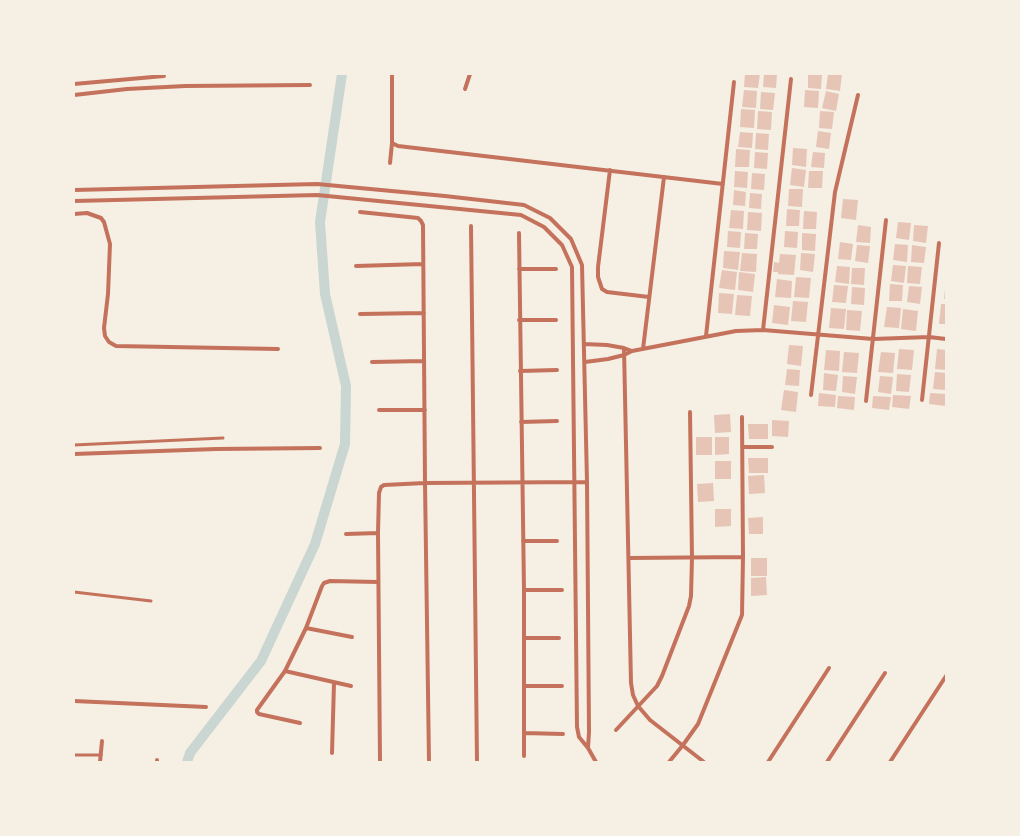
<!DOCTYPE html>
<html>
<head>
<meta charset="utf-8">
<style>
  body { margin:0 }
  #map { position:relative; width:1020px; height:836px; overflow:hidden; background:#f6efe4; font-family:"Public Sans",sans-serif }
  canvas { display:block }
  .frame { position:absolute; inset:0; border:75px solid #f6efe4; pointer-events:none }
</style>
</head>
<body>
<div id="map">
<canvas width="1020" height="836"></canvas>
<div class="frame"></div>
</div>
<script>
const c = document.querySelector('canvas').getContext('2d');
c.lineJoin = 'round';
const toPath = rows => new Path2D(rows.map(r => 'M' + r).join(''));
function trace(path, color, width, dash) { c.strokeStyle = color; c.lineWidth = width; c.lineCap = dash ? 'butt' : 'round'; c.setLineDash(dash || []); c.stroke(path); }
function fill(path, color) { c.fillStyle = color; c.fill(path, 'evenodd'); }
trace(toPath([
  [187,762,190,753,261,661,315,544,345,444,346,386,325,294,320,222,342,74]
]), '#c9d6d2', 10);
fill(toPath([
  [745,74,760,74,758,88,744,87],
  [764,74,777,74,776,88,763,87],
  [808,74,822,74,821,89,808,88],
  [828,74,842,74,840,91,826,89],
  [744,90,757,91,756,108,742,107],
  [805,90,819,91,818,108,804,107],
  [826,91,839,94,836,111,822,108],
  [761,92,775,93,773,110,760,109],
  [741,109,755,110,754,128,740,127],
  [758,111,772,112,771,130,757,129],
  [820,111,834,112,832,129,819,128],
  [818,131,831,133,829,149,816,147],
  [740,132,753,133,752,148,738,147],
  [756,133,769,134,768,150,755,149],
  [793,148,807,149,806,167,792,165],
  [736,149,750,150,749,167,735,167],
  [755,152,768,153,767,169,754,168],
  [813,152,825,153,824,168,811,167],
  [792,168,806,170,804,187,790,185],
  [735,171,748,172,747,188,734,187],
  [809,171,823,171,822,188,808,188],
  [752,173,765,174,764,190,751,189],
  [789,189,803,189,802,207,788,206],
  [734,190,746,192,745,206,733,205],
  [750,193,762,194,761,209,749,208],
  [843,199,858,200,856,220,841,218],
  [787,209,800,210,799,226,786,226],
  [731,210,744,211,743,229,729,228],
  [804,211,817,212,816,229,803,229],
  [748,212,762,213,761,231,747,230],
  [898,222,911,223,909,240,896,238],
  [858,225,871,227,870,243,856,242],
  [914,225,928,226,926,243,913,241],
  [728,231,741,232,740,248,727,247],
  [785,231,798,232,797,248,784,247],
  [745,233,758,234,757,249,744,249],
  [802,233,816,234,815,251,802,250],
  [840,242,853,244,851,260,838,259],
  [895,244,908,245,907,262,893,260],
  [857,245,870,246,868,263,855,261],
  [912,245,926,247,924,263,911,262],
  [724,251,740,252,738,270,723,268],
  [742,253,757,254,756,272,740,271],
  [801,253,815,254,813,272,800,270],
  [780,254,796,255,794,275,778,274,778,272,773,272,774,262,779,263],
  [893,265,906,266,904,283,891,281],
  [837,266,850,267,849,284,835,282],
  [908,266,922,267,920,284,907,283],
  [852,268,865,268,864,285,851,284],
  [722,270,737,272,735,290,719,288],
  [739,272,755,274,753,292,738,290],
  [796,277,811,278,809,298,794,297],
  [777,279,792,281,791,298,775,297],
  [890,284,903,285,902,301,889,301],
  [834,285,848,286,846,303,832,302],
  [909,286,922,287,920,304,907,302],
  [852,287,865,288,864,305,851,304],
  [945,289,946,289,946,299,944,299],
  [719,293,734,294,732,314,718,313],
  [737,295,752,296,750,316,735,315],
  [793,301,808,302,806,322,791,321],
  [941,304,946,304,946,324,939,324],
  [774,305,790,307,788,325,772,323],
  [887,307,901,308,899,328,884,327],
  [831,308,846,309,844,329,829,328],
  [903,309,918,311,916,331,901,329],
  [847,310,862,311,860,331,846,330],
  [789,345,803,346,801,366,787,364],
  [899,349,914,350,912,370,897,369],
  [937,349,946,350,946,370,935,369],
  [826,350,840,351,839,371,824,370],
  [844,352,859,353,857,373,842,372],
  [881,352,895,353,893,373,878,372],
  [787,369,800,370,799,386,785,385],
  [935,372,946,373,946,390,933,389],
  [824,373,838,375,836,391,823,390],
  [897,374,911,375,909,392,896,391],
  [843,376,857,377,855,394,842,392],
  [880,376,893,377,891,394,878,392],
  [784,390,798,392,796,412,781,410],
  [819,393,836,395,835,407,818,406],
  [930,393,946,394,946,406,929,404],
  [893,395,911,396,909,409,892,407],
  [838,396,855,397,854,410,837,408],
  [873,396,891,397,889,410,872,408],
  [730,414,731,432,715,433,714,415],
  [772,420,789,421,788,437,772,436],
  [748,424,768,424,768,439,749,439],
  [696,437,712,437,712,455,696,455],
  [715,437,729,437,729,454,715,455],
  [748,458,768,458,768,473,749,473],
  [715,461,731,461,731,479,715,479],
  [764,475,765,493,749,494,748,476],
  [713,483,714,501,698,502,697,484],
  [715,509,731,509,731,526,715,527],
  [763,517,763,534,749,534,748,518],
  [751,558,767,558,767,576,751,576],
  [766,577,767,595,751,596,751,578]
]), '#e6c5b7');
trace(toPath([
  [74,445,223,438],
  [74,592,151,601],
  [74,755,101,755]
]), '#c5725c', 3);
trace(toPath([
  [74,84,164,76],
  [465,89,470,74],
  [74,95,127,89,185,86,310,85],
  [392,143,398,146,501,158,723,184],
  [390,163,392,143,392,74],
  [610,170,598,267,598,277,602,289,607,292,649,297],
  [74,190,317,184,445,196,524,205,550,218,571,239,582,265,587,482,589,732,588,748],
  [74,201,317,195,521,215,544,227,562,245,572,267,577,727,579,737,588,748,596,762],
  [360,212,418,218,421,221,423,225,425,483,429,762],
  [74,214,87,213,101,218,104,222,110,244,108,294,104,328,105,336,109,342,116,346,278,349],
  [471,226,477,762],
  [519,233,524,590,524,756],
  [356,266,423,264],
  [519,269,556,269],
  [360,314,424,313],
  [519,320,556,320],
  [763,330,791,79],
  [706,336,734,82],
  [584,344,607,345,624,348,632,351],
  [624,348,631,683,633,695,638,706,650,720,704,762],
  [643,349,664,177],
  [372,362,424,361],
  [585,362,608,359,624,355,632,351,736,331,763,330,873,339,929,337,946,339],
  [520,371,557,370],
  [811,395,835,192,858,95],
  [922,400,939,243],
  [866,401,886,220],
  [379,410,425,410],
  [521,422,557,421],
  [742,447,772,447],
  [74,454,216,449,320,448],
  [346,534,378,533],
  [523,541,557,541],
  [629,558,743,557],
  [524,590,562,590],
  [306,628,352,637],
  [524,638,559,638],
  [285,671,351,686],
  [524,686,562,686],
  [74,701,206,707],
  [300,723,259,714,257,712,257,710,285,671,306,628,322,586,324,583,330,581,378,582],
  [616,730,657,686,662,676,689,606,691,596,692,558,690,412],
  [524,733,563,734],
  [332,753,334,683],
  [100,762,102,741],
  [157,762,157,760],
  [380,762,378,533,379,493,381,487,384,485,425,483,587,482],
  [669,762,683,745,698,724,742,615,743,557,742,417],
  [768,762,829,668],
  [827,762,885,673],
  [890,762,946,676]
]), '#c5725c', 4);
</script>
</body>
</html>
